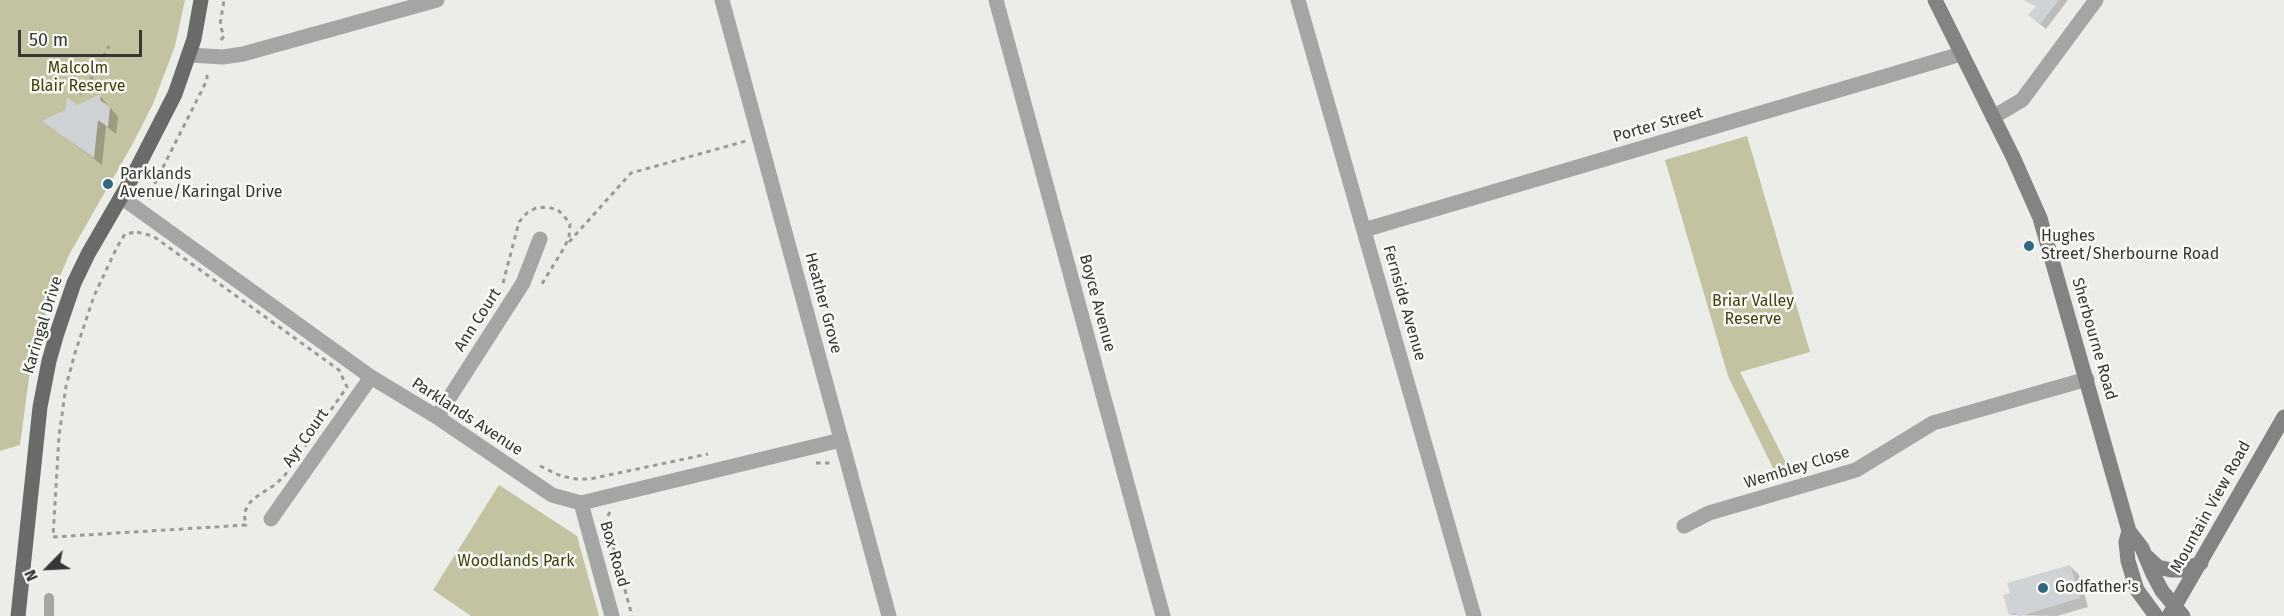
<!DOCTYPE html>
<html>
<head>
<meta charset="utf-8">
<style>
  body { margin:0 }
  #map { position:relative; width:2284px; height:616px; overflow:hidden; background:#ecece9; font-family:"Fira Sans",sans-serif }
  canvas { display:block }
  .north { position:absolute; left:18px; top:538px; width:60px; height:60px; -webkit-text-stroke:4px #f9f9f6; paint-order:stroke; rotate:246deg; font-size:16px; font-weight:700; line-height:24px; text-align:center; color:#363635 }
  .north::after { content:''; display:block; margin:auto; width:21px; height:27px; background:#363635; clip-path:polygon(50% 0,100% 100%,50% 72%,0 100%) }
  .scale { position:absolute; left:18px; top:30px; width:124px; height:27px; box-sizing:border-box; border:3px solid #363635; border-top:0; padding-left:8px; font-size:18px; line-height:21px; white-space:nowrap; color:#363635; -webkit-text-stroke:4px #f9f9f6; paint-order:stroke }
</style>
</head>
<body>
<div id="map">
<canvas width="2284" height="616"></canvas>
<div class="north">N</div>
<div class="scale">50 m</div>
</div>
<script>
const c = document.querySelector('canvas').getContext('2d');
c.lineJoin = 'round';
function fill(path, color) { c.fillStyle = color; c.fill(path, 'evenodd'); }
const toPath = rows => new Path2D(rows.map(r => 'M' + r).join(''));
function trace(path, color, width, dash) { c.strokeStyle = color; c.lineWidth = width; c.lineCap = dash ? 'butt' : 'round'; c.setLineDash(dash || []); c.stroke(path); }
function label(font, color, halo, rows, align = 'center') {
  c.font = font + ' "Fira Sans",sans-serif'; c.lineWidth = 5; c.setLineDash([]); c.textBaseline = 'middle'; c.strokeStyle = halo; c.fillStyle = color; for (const [text, x, y, turn = 0] of rows) {
    c.save(); c.translate(x, y); c.rotate((+turn || 0) * Math.PI / 180); c.textAlign = isNaN(turn) ? turn : align; if (halo) c.strokeText(text, 0, 0); c.fillText(text, 0, 0); c.restore();
  }
}
fill(toPath([
  [0,0,185,0,175,46,153,104,132,145,70,253,50,299,31,363,20,445,0,451],
  [1747,136,1810,352,1740,372,1786,463,1797,468,1770,475,1773,468,1728,376,1665,160],
  [499,485,577,536,599,616,471,616,433,590]
]), '#c3c2a1');
fill(toPath([
  [2024,0,2068,0,2046,29,2036,21,2037,7],
  [100,96,118,117,116,134,106,126,102,165,44,121],
  [2070,566,2079,575,2088,607,2057,616,2010,615]
]), '#0003');
fill(toPath([
  [2024,0,2059,0,2040,24,2028,15,2036,6],
  [101,94,100,100,110,107,108,127,98,120,94,158,42,121,65,110,67,97,77,105],
  [2070,565,2080,598,2020,616,2017,616,2016,613,2009,615,2003,595,2010,593,2007,583]
]), '#d0d3d5');
trace(toPath([
  [221,40,224,36,220,25,224,0],
  [79,94,86,88,109,46],
  [149,199,153,196,152,189,207,80,207,71],
  [137,232,153,236,339,370,347,387,285,475,276,484,253,499,248,505,244,514,246,525,53,537,59,436,66,386,75,353,94,296,117,247,125,234,137,232],
  [569,242,631,173,746,141],
  [503,283,519,222,527,213,536,208,547,207,558,210,564,216,570,224,569,237,564,248,540,287],
  [816,463,831,463],
  [540,466,561,476,576,479,590,479,708,454],
  [610,512,606,519,632,616]
]), '#9a9a98', 3, [4.5, 4.5]);
trace(toPath([
  [49,598,49,616]
]), '#a5a5a4', 10);
trace(toPath([
  [722,0,889,616],
  [996,0,1163,616],
  [1298,0,1474,616],
  [189,55,223,57,243,54,437,0],
  [1993,117,2022,100,2096,0],
  [121,197,371,377,437,417,552,495,581,503,841,440],
  [1364,230,1961,54],
  [437,417,523,283,540,239],
  [581,503,612,616],
  [271,519,371,377],
  [1684,526,1709,513,1856,470,1933,423,2087,379]
]), '#a5a5a4', 15);
trace(toPath([
  [1935,0,2013,157,2040,218,2129,531,2126,542,2128,561,2137,590,2156,616],
  [2129,531,2142,548,2153,574,2162,591,2183,616],
  [2146,556,2158,567,2171,570,2181,570,2201,563],
  [2169,616,2284,417]
]), '#838381', 15);
trace(toPath([
  [18,616,40,407,49,361,57,333,74,283,88,254,132,178,175,94,194,39,201,0]
]), '#6a6b68', 15);
for (const [x, y, r, color] of [
  [108,184,6,"#2f6781"],
  [2029,246,6,"#2f6781"],
  [2043,588,6,"#2f6781"]
]) { const dot = new Path2D(); dot.arc(x, y, r, 0, 2 * Math.PI); c.fillStyle = color; c.fill(dot); trace(dot, '#f9f9f6', 2); }
label('16px', '#43410c', '#f9f9f6', [
  ["Malcolm",78,69],
  ["Blair Reserve",78,87],
  ["Briar Valley",1753,302],
  ["Reserve",1753,320],
  ["Woodlands Park",516,562]
]);
label('16px', '#363635', '#f9f9f6', [
  ["Porter Street",1658,125,-16],
  ["Heather Grove",823,303,75],
  ["Boyce Avenue",1097,303,75],
  ["Fernside Avenue",1404,303,74],
  ["Ann Court",478,320,-57],
  ["Karingal Drive",43,325,-73],
  ["Sherbourne Road",2094,339,74],
  ["Parklands Avenue",467,417,33],
  ["Ayr Court",306,438,-55],
  ["Wembley Close",1797,468,-17],
  ["Mountain View Road",2211,507,-61],
  ["Box Road",614,554,74]
]);
label('16px', '#363635', '#f9f9f6', [
  ["Parklands",120,175],
  ["Avenue/Karingal Drive",120,193],
  ["Hughes",2041,237],
  ["Street/Sherbourne Road",2041,255],
  ["Godfather's",2055,588]
], 'left');
</script>
</body>
</html>
